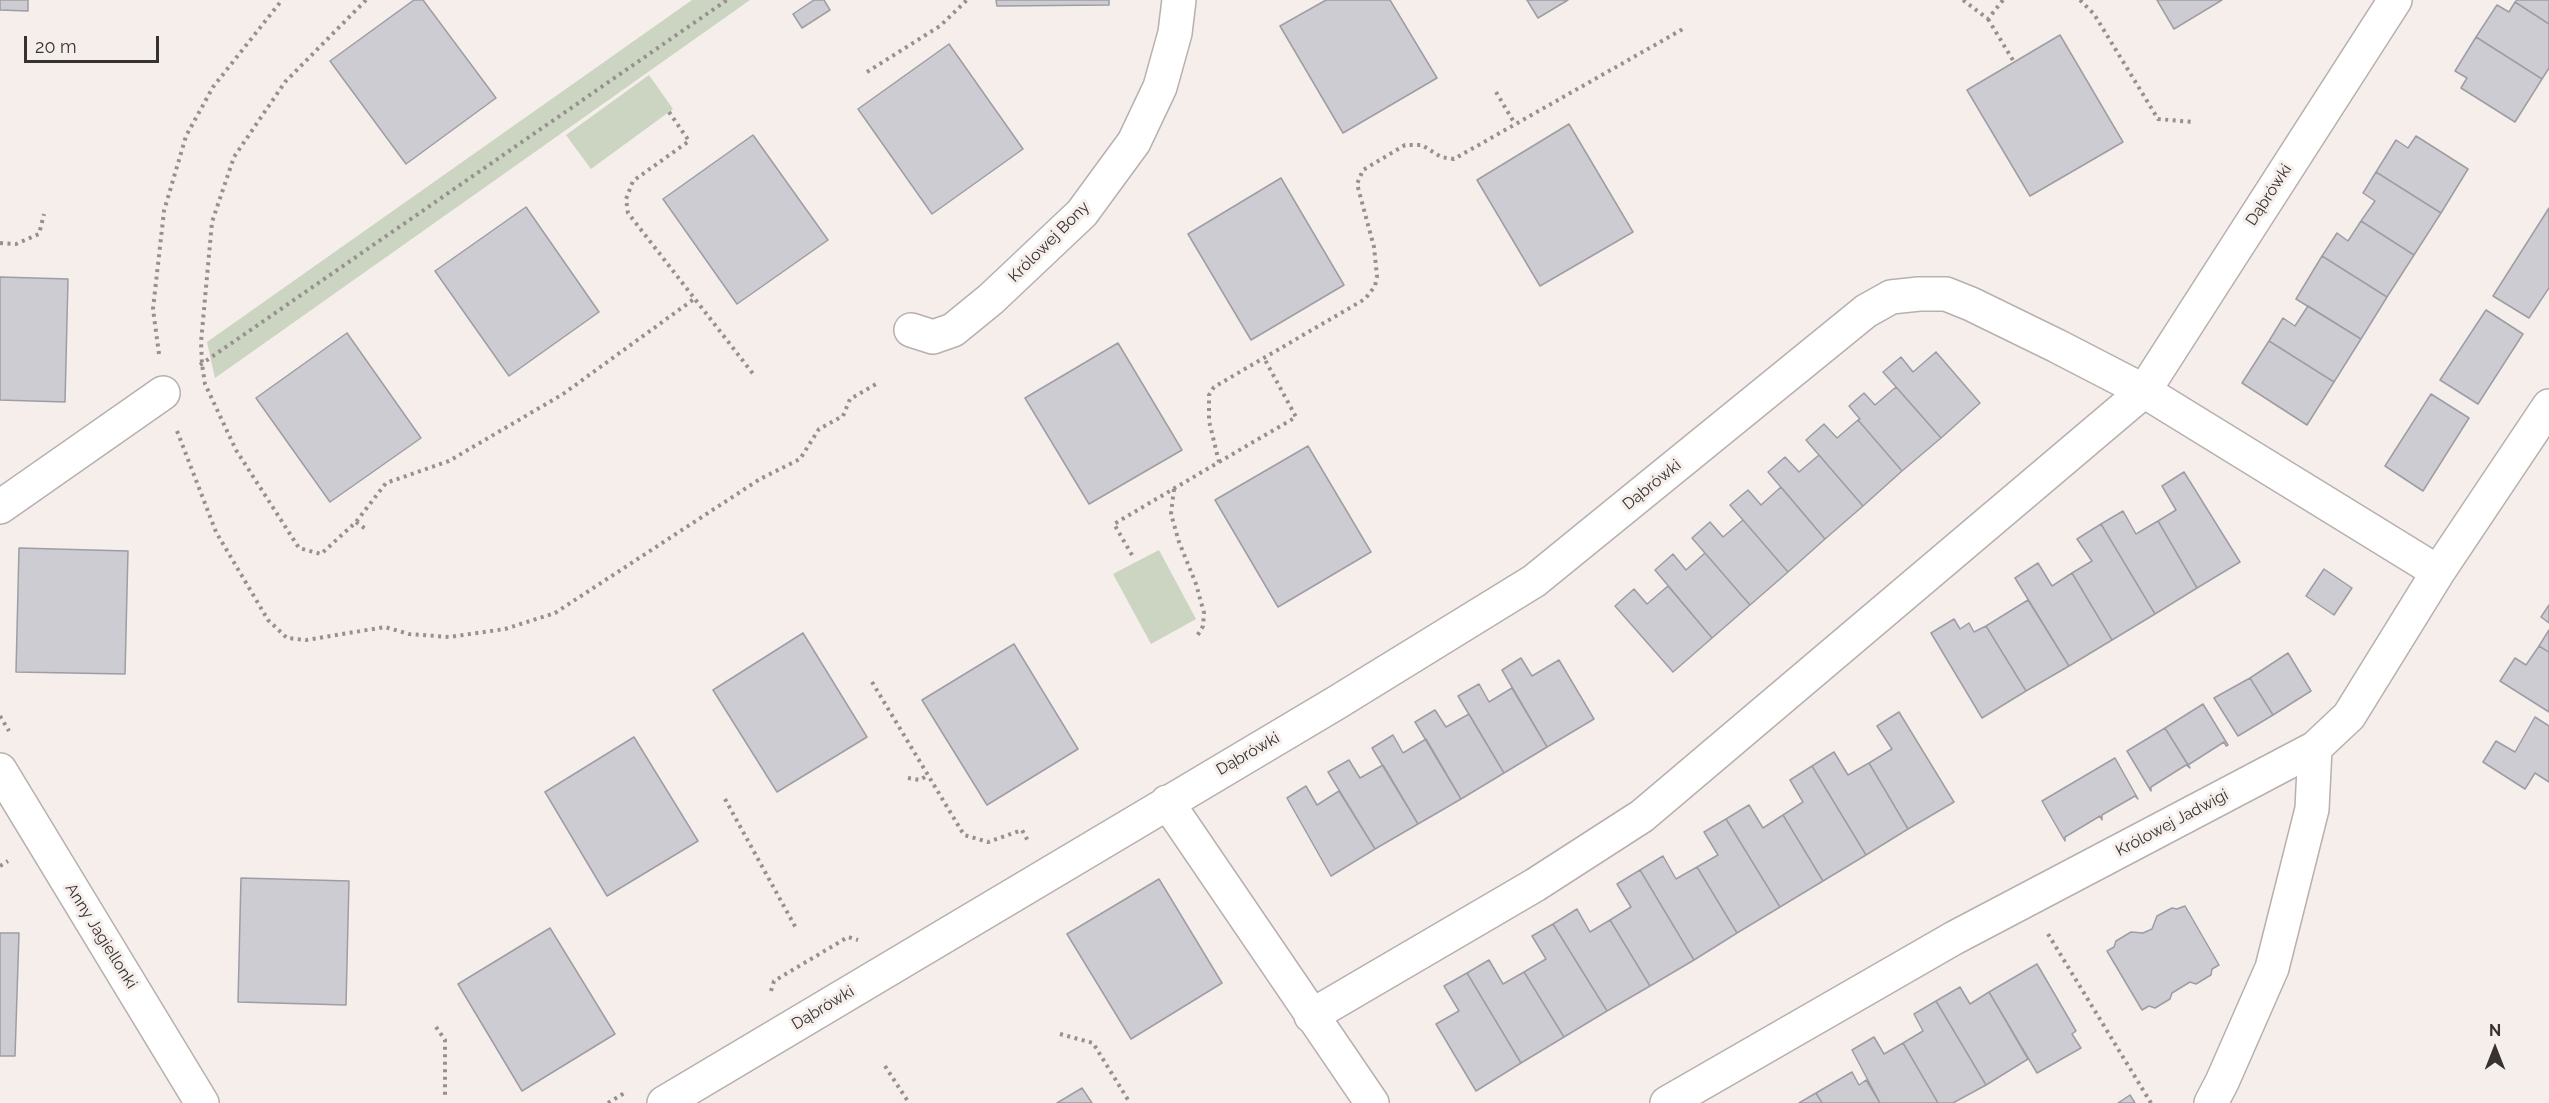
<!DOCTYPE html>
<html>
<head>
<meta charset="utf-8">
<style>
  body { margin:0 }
  #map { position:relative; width:2549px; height:1103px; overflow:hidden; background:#f5eeeb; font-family:Raleway,sans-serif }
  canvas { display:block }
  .north { position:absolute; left:2465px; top:1019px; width:60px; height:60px; -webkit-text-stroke:4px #f5eeeb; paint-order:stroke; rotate:0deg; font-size:16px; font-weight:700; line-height:24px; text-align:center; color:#353231 }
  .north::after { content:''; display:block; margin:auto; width:21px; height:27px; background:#353231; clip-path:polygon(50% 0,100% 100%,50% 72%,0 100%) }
  .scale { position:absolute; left:24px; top:36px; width:135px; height:27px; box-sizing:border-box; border:3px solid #353231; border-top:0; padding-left:8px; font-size:18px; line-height:21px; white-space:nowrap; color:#353231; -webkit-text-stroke:4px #f5eeeb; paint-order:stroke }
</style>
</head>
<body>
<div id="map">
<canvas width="2549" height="1103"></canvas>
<div class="north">N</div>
<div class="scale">20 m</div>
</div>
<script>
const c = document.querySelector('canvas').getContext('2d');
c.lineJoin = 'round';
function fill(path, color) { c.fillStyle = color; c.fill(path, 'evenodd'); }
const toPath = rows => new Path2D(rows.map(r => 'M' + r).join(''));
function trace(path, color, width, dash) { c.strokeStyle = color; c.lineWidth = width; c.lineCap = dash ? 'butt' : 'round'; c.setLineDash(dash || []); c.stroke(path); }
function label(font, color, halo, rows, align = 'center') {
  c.font = font + ' Raleway,sans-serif'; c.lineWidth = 6; c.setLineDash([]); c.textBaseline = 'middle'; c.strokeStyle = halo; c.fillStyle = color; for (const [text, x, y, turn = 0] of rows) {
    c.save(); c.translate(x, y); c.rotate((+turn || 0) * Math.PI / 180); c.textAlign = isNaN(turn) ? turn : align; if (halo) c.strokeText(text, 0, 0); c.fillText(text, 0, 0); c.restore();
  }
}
fill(toPath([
  [692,0,750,0,215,378,207,342],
  [649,75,673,109,591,169,566,135],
  [1159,550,1196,619,1151,644,1113,574]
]), '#ccd4c2');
const building = toPath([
  [0,0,28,0,28,11,0,10,0,0],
  [414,0,423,0,496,98,406,164,330,61,414,0],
  [814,0,824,0,830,10,802,28,793,14,814,0],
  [996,0,1109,0,1109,5,997,6,996,0],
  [1326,0,1390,0,1437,78,1343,133,1280,26,1326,0],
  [1527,0,1568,0,1538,18,1527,0],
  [2157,0,2222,0,2174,29,2157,0],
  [2517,0,2549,0,2549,24,2515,2,2517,0],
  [2515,2,2549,24,2549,68,2542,79,2476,37,2497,5,2509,12,2515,2],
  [2060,35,2123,142,2030,196,1967,90,2060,35],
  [2476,37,2542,79,2515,122,2461,88,2467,78,2455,71,2476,37],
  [949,44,1023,149,932,214,858,109,949,44],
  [1569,124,1633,232,1540,286,1477,180,1569,124],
  [753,135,828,240,737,304,663,199,753,135],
  [2416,136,2468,169,2441,213,2376,172,2396,140,2408,148,2416,136],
  [2376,172,2441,213,2414,255,2361,221,2375,201,2363,193,2376,172],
  [1281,178,1344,285,1251,340,1188,234,1281,178],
  [526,207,599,312,509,376,435,271,526,207],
  [2549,208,2549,288,2529,318,2493,296,2549,208],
  [2361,221,2414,255,2387,297,2322,256,2337,233,2348,241,2361,221],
  [2322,256,2387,297,2361,339,2296,299,2322,256],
  [0,277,68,279,65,402,0,400,0,277],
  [2308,306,2361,339,2334,382,2269,341,2283,318,2295,326,2308,306],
  [2486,310,2523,334,2478,404,2440,380,2486,310],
  [347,333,421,438,330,502,256,398,347,333],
  [2269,341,2334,382,2307,425,2242,383,2269,341],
  [1118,343,1182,450,1089,504,1025,398,1118,343],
  [1936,352,1980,403,1941,438,1883,372,1901,357,1913,372,1936,352],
  [1896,387,1941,438,1902,471,1858,420,1860,419,1849,406,1864,393,1875,405,1896,387],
  [2431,394,2469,418,2423,491,2385,466,2431,394],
  [1858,420,1902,471,1863,506,1806,440,1824,424,1837,438,1858,420],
  [1308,446,1371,552,1278,607,1215,500,1308,446],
  [1819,455,1863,506,1825,539,1768,472,1785,457,1799,472,1819,455],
  [2184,472,2240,562,2197,588,2158,521,2176,510,2162,486,2184,472],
  [1781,487,1825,539,1788,572,1730,505,1748,490,1761,505,1781,487],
  [2123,511,2136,534,2158,521,2197,588,2155,614,2101,524,2123,511],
  [1743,520,1788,572,1750,605,1692,538,1710,522,1723,537,1743,520],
  [2101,524,2155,614,2112,640,2072,573,2092,561,2077,539,2101,524],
  [19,548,128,551,125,674,16,672,19,548],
  [1705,553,1750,605,1712,638,1655,570,1673,554,1686,570,1705,553],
  [2038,563,2052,586,2072,573,2112,640,2069,666,2015,578,2038,563],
  [2324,569,2352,588,2334,615,2306,596,2324,569],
  [1668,586,1712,638,1673,672,1615,606,1634,589,1647,604,1668,586],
  [2028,600,2069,666,2026,691,1986,626,2028,600],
  [2549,605,2549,623,2541,617,2549,605],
  [1954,619,1960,629,1969,623,1974,632,1986,626,2026,691,1982,718,1931,633,1954,619],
  [2549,630,2549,652,2539,646,2549,630],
  [803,633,867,737,777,792,713,690,803,633],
  [1014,644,1078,749,987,805,922,700,1014,644],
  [2539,646,2549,652,2549,712,2500,681,2515,658,2526,665,2539,646],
  [2288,653,2311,691,2273,715,2250,678,2288,653],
  [1521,658,1532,676,1559,660,1594,719,1547,747,1502,670,1521,658],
  [2250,678,2273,715,2238,736,2214,698,2250,678],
  [1479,684,1489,702,1512,688,1547,747,1504,773,1458,696,1479,684],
  [2203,704,2228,745,2226,746,2224,742,2188,765,2165,728,2203,704],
  [1435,710,1446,727,1469,714,1504,773,1461,799,1415,722,1435,710],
  [1899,712,1954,802,1908,829,1869,763,1892,749,1877,726,1899,712],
  [2535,717,2549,726,2549,782,2535,773,2525,789,2483,762,2496,741,2515,752,2535,717],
  [2165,728,2190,768,2186,765,2151,787,2151,791,2127,751,2165,728],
  [1393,735,1403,753,1426,739,1461,799,1418,824,1372,748,1393,735],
  [634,737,698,841,607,896,545,792,634,737],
  [1834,752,1848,775,1869,763,1908,829,1866,855,1812,766,1834,752],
  [2115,758,2138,799,2135,796,2102,815,2102,820,2100,816,2065,837,2065,841,2042,801,2115,758],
  [1349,760,1360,778,1383,765,1418,824,1375,849,1328,772,1349,760],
  [1812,766,1866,855,1823,881,1783,815,1803,802,1790,780,1812,766],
  [1306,786,1317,805,1339,791,1375,849,1331,876,1287,798,1306,786],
  [1749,805,1763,828,1783,815,1823,881,1780,907,1726,819,1749,805],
  [1726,819,1780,907,1737,933,1697,867,1718,855,1704,832,1726,819],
  [1663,856,1676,879,1697,867,1737,933,1694,960,1640,870,1663,856],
  [1640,870,1694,960,1650,986,1610,920,1631,907,1617,884,1640,870],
  [241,878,349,881,346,1005,238,1002,241,878],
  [1159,879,1222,983,1131,1039,1067,934,1159,879],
  [2185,906,2219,965,2212,969,2211,975,2196,984,2190,982,2172,993,2170,999,2155,1008,2149,1006,2142,1010,2107,951,2114,947,2116,941,2131,932,2143,933,2152,929,2157,916,2172,908,2177,909,2185,906],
  [1577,909,1590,932,1610,920,1650,986,1607,1011,1553,924,1577,909],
  [1553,924,1607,1011,1564,1037,1524,972,1546,959,1532,936,1553,924],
  [550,928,615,1034,522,1091,458,984,550,928],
  [0,933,19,933,15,1056,0,1056,0,933],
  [1489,960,1503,984,1524,972,1564,1037,1521,1063,1467,973,1489,960],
  [2037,964,2076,1031,2072,1034,2081,1048,2037,1073,1989,992,2037,964],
  [1467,973,1521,1063,1476,1091,1436,1024,1459,1011,1444,986,1467,973],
  [1960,987,1970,1004,1989,992,2028,1059,1986,1085,1936,1001,1960,987],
  [1936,1001,1986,1085,1953,1103,1938,1103,1903,1043,1923,1031,1914,1014,1936,1001],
  [1874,1037,1884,1054,1903,1043,1938,1103,1880,1103,1852,1050,1874,1037],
  [1852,1072,1859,1085,1866,1080,1880,1103,1822,1103,1816,1093,1852,1072],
  [1082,1088,1092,1103,1057,1103,1082,1088],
  [1816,1093,1822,1103,1799,1103,1816,1093],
  [2130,1095,2135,1103,2118,1103,2130,1095]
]);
fill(building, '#ccccd2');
trace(building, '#9d9da3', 1.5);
const minor = toPath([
  [911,330,933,337,953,330,991,299,1082,213,1134,142,1160,87,1175,33,1179,0],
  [0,507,163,393],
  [0,770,202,1103],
  [1167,802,1372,1103],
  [1311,1016,1535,885,1642,816,2144,391,2395,0],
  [664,1103,1336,703,1534,581,1866,311,1891,297,1919,294,1946,294,1971,304,2057,346,2144,391,2438,572],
  [1667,1103,1954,938,2315,748,2349,716,2438,572,2549,406],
  [2211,1103,2222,1082,2272,968,2312,809,2315,748]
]);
trace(minor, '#b7b0ae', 36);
trace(toPath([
  [366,0,285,82,234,157,212,222,201,342,202,364,205,384,236,450,299,548,321,554,356,522,386,483,449,461,563,394,694,299],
  [1963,0,1988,19,2003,0],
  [2080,0,2094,14,2158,119,2193,122],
  [1988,19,2014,62],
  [867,72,940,26,967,0],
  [1496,92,1515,124],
  [669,112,689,141,633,181,626,199,628,213,754,375],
  [0,243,16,244,39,234,44,214],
  [159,354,153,309,164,211,186,136,213,87,282,0],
  [200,365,727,0],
  [177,431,216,532,268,620,287,638,306,640,385,627,409,634,449,637,505,629,555,613,760,479,800,459,819,429,843,416,850,399,876,384],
  [1219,462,1296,417,1264,358],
  [1174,489,1171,514,1179,542,1196,584,1204,613,1203,626,1196,638],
  [356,522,367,530],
  [1132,555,1114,524,1219,462,1209,421,1209,395,1214,387,1365,299,1375,286,1377,276,1374,247,1357,184,1363,170,1405,145,1422,145,1441,157,1454,159,1683,29],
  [872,682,964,835,988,842,1022,830,1028,841],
  [0,716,9,731],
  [908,778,920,780,928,775],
  [725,799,797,930],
  [0,866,8,861],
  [2048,934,2151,1103],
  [771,991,774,981,848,937,858,940],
  [436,1027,445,1040,445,1096],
  [1060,1034,1093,1043,1130,1103],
  [885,1066,909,1103],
  [608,1103,626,1092]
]), '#96918f', 4, [3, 4.5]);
trace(minor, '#fff', 33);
label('16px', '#353231', '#f5eeeb', [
  ["Dąbrówki",2269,195,-57],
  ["Królowej Bony",1049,242,-45],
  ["Dąbrówki",1652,485,-39],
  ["Dąbrówki",1248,754,-30],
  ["Królowej Jadwigi",2172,823,-28],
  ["Anny Jagiellonki",101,936,58],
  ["Dąbrówki",823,1008,-31]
]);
</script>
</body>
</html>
